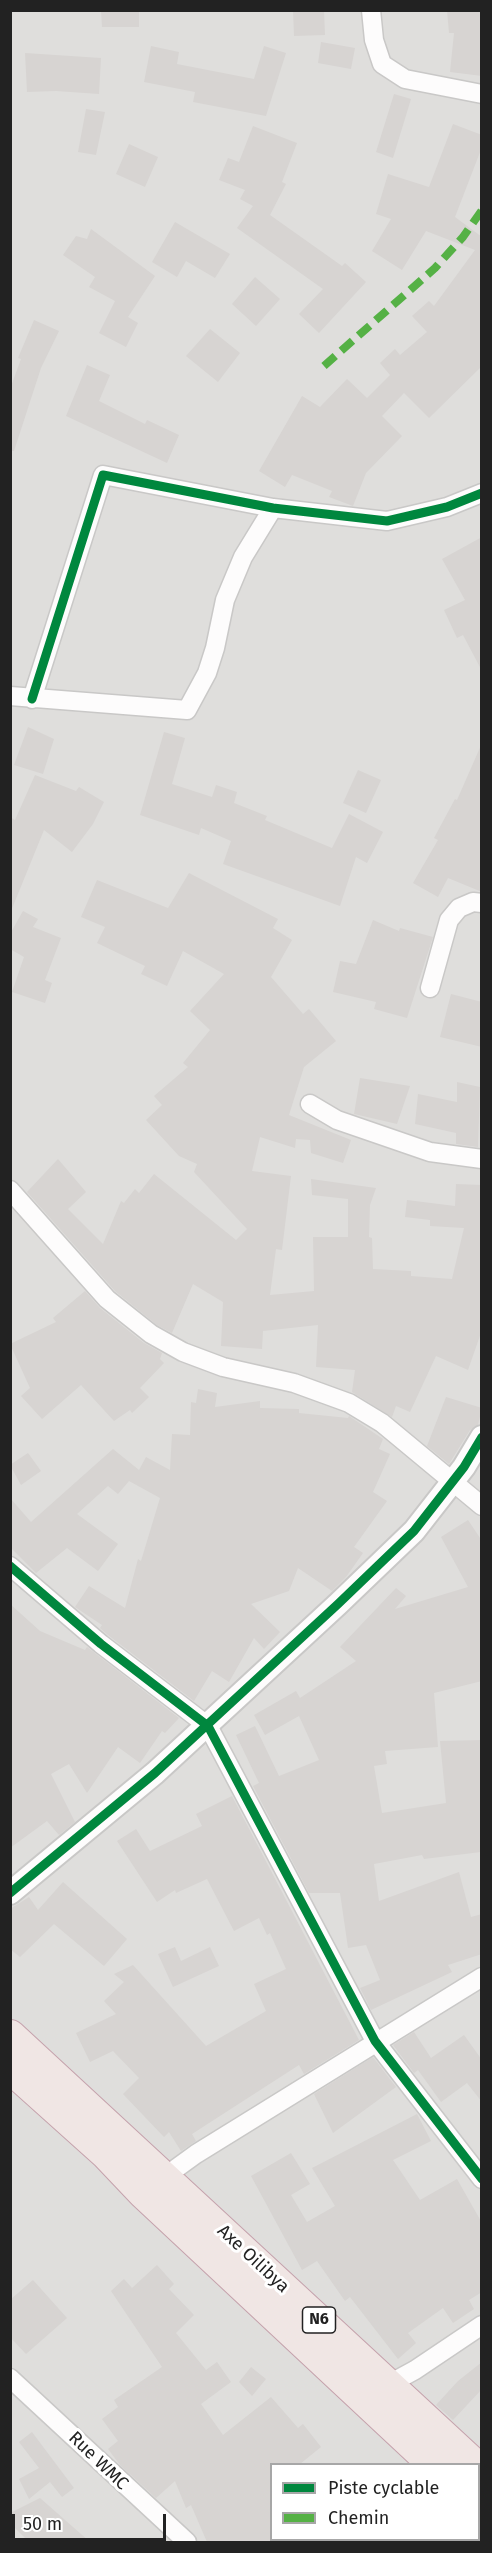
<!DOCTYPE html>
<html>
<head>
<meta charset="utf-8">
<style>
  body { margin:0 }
  #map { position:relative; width:492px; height:2553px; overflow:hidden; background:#f0eeeb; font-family:"Fira Sans",sans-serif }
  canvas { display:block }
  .frame { position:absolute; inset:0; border:12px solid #222; pointer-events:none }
  .legend { position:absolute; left:270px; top:2463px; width:210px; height:78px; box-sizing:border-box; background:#fff; border:2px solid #a7a7a7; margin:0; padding:8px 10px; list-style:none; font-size:18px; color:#222 }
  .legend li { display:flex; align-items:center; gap:12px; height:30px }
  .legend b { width:30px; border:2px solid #a7a7a7 }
  .scale { position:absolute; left:12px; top:2514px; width:154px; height:27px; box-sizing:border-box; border:3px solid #222; border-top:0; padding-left:8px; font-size:18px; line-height:21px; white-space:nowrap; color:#222; -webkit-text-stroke:4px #fff; paint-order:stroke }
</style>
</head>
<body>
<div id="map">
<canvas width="492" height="2553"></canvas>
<div class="frame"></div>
<ul class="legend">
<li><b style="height:8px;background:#00873e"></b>Piste cyclable</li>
<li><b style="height:8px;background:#55b145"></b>Chemin</li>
</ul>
<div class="scale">50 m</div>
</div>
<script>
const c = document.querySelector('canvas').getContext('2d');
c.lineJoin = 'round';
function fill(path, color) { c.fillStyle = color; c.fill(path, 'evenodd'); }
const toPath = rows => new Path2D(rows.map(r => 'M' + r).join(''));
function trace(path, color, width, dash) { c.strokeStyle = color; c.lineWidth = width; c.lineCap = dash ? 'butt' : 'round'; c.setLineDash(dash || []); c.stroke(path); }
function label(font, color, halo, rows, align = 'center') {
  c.font = font + ' "Fira Sans",sans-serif'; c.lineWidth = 6; c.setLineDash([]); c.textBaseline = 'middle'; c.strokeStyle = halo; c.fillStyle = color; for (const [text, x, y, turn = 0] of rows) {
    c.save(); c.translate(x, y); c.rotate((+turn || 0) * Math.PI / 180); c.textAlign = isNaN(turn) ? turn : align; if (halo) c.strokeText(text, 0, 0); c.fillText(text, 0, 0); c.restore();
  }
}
fill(toPath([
  [11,11,481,11,481,2542,11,2542],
  [272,2464,478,2464,478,2540,272,2540]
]), '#dfdedc');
fill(toPath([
  [101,10,139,10,139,27,102,27],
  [293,10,324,10,325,35,294,36],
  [447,10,482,10,482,76,450,72,454,33,449,33],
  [321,42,355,48,351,69,318,63],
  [151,46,179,52,177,64,254,79,264,46,286,53,266,116,193,102,195,92,144,82],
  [25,53,101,58,99,94,56,91,27,92],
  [394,94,411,99,393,158,376,152],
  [86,109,105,112,96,155,78,152],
  [453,124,482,135,482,147,455,217,482,237,482,366,429,418,404,393,382,416,402,436,366,473,353,506,329,497,332,491,292,475,285,487,259,471,302,396,320,407,347,379,367,398,390,375,380,363,395,349,400,355,427,332,412,316,429,301,434,306,475,250,426,231,402,270,372,251,391,219,376,214,388,174,429,187],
  [253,126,297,143,282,182,286,184,270,215,342,266,345,263,366,282,319,333,299,314,323,289,237,228,253,206,240,199,245,190,219,180,228,158,239,162],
  [129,144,158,157,145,187,116,174],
  [175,222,230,254,215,278,186,261,177,277,152,262],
  [91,229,155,276,128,317,138,323,126,347,99,333,115,301,89,287,95,277,63,255,76,236,87,239],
  [255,277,280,299,256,326,232,304],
  [34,320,59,331,41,368,14,451,10,451,10,389,21,359,18,358],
  [210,329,240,353,218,382,186,356],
  [87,365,110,375,99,401,145,424,147,420,179,435,167,463,66,416],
  [482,537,482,671,463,635,457,638,444,610,465,600,442,559],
  [28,727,54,739,43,774,14,765],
  [164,732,185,738,172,784,212,797,216,785,237,792,234,803,267,816,265,820,332,848,349,814,383,832,367,863,356,857,340,906,223,864,231,841,201,828,199,835,140,815],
  [482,743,482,892,448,878,438,897,413,883,438,840,434,838,455,799,457,800],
  [358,770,381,780,366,813,343,803],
  [35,775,76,791,79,787,104,802,93,824,72,852,44,830,11,911,10,817,15,820],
  [189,873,278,919,273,928,292,940,271,977,303,1014,309,1009,336,1041,304,1067,289,1115,351,1140,343,1163,311,1153,310,1140,296,1139,295,1148,260,1137,252,1171,291,1176,282,1250,276,1249,270,1295,314,1291,313,1237,348,1237,348,1199,312,1195,311,1179,376,1188,370,1205,369,1237,372,1238,373,1269,411,1271,411,1276,452,1279,464,1228,430,1226,430,1220,405,1217,407,1200,455,1206,456,1184,482,1185,482,1330,468,1370,436,1356,410,1412,396,1406,392,1417,352,1392,355,1370,316,1367,318,1325,263,1331,262,1349,221,1346,223,1302,193,1284,172,1333,157,1325,115,1291,27,1192,58,1159,86,1192,68,1209,103,1244,121,1201,124,1203,135,1189,139,1193,154,1174,236,1240,247,1229,194,1172,197,1164,179,1156,146,1120,162,1105,154,1096,188,1067,183,1063,210,1030,190,1011,224,974,183,951,167,986,141,974,145,966,97,943,105,927,81,917,97,880,168,908],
  [23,911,38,919,33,927,61,938,45,980,52,983,45,1003,12,992,24,957,10,949,10,934],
  [373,920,399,931,400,928,433,937,407,1018,374,1009,376,1002,333,992,340,961,356,964],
  [451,994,482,1002,482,1047,440,1037],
  [360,1078,410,1086,397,1124,354,1114],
  [457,1082,480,1087,478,1147,456,1144,456,1133,415,1124,418,1094,457,1102],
  [85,1291,100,1308,144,1343,162,1353,160,1359,164,1363,140,1388,149,1397,132,1413,130,1410,114,1421,81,1385,42,1419,21,1396,30,1388,10,1344,56,1322,53,1318],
  [198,1389,217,1393,215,1407,260,1401,260,1408,299,1409,299,1413,348,1418,349,1416,383,1439,379,1449,390,1454,373,1492,387,1501,354,1547,363,1553,346,1577,332,1591,298,1568,289,1591,251,1604,280,1632,264,1649,254,1638,229,1682,212,1671,194,1701,108,1635,100,1628,102,1625,75,1607,89,1586,125,1608,138,1559,141,1561,160,1498,129,1481,118,1494,108,1486,77,1514,118,1544,98,1571,67,1548,36,1573,10,1547,10,1498,31,1522,113,1449,139,1470,146,1457,170,1470,172,1434,190,1435,191,1402,196,1403],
  [446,1397,482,1408,478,1425,470,1430,449,1464,427,1446],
  [28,1453,41,1471,21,1485,10,1465],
  [468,1520,482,1541,482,1681,434,1693,438,1747,385,1751,387,1764,374,1766,382,1813,446,1803,440,1741,482,1740,481,1852,424,1859,422,1855,374,1864,379,1901,459,1872,471,1917,482,1914,482,1954,448,1965,452,1972,371,2010,360,1988,380,1980,366,1945,348,1948,340,1893,309,1893,253,1786,259,1783,236,1735,255,1726,279,1776,319,1760,299,1716,265,1735,254,1715,296,1691,300,1698,356,1661,340,1647,396,1588,406,1596,395,1609,468,1587,441,1537],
  [10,1604,40,1631,85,1650,87,1647,179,1718,165,1733,162,1731,140,1763,118,1747,87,1793,69,1764,51,1774,75,1822,59,1835,47,1821,10,1848],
  [232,1796,359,2040,304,2074,299,2065,192,2134,196,2141,181,2151,169,2132,164,2137,123,2094,139,2078,113,2051,90,2062,76,2033,116,2014,104,2001,124,1982,114,1974,133,1965,206,2046,266,2011,254,1984,286,1969,270,1933,267,1935,259,1918,234,1931,207,1879,176,1893,175,1890,157,1902,117,1841,136,1829,150,1851,202,1826,196,1814],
  [63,1882,127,1939,104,1966,54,1924,20,1957,10,1949,10,1909,29,1897,38,1910],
  [175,1947,181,1961,210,1947,219,1966,173,1987,158,1954],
  [414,2032,431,2058,464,2035,482,2060,482,2102,467,2083,441,2102,418,2070,414,2073,393,2045],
  [373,2057,396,2087,333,2133,314,2094],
  [417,2114,431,2141,393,2160,420,2200,457,2179,482,2223,482,2292,469,2300,474,2309,453,2323,443,2308,408,2333,416,2343,398,2359,350,2297,345,2301,317,2261,302,2270,251,2176,291,2153,310,2184,291,2195,307,2222,335,2206,312,2168],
  [157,2265,174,2284,169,2289,194,2315,176,2333,206,2370,217,2362,231,2382,201,2404,223,2435,271,2397,298,2428,303,2424,321,2447,300,2464,272,2464,272,2542,207,2542,191,2505,186,2508,175,2481,156,2498,120,2465,108,2449,118,2441,102,2419,118,2407,114,2400,162,2367,111,2291,124,2279,132,2288],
  [33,2280,67,2318,26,2354,10,2337,10,2300],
  [482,2362,482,2389,453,2420,436,2405,458,2381],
  [251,2367,266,2379,252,2396,239,2382],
  [32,2432,74,2488,62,2497,50,2482,29,2499,19,2479,39,2468,19,2442],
  [40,2498,90,2542,29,2542,10,2523,10,2513]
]), '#d7d4d2');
const minor = toPath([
  [371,10,374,40,382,64,405,79,482,94],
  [10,696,187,710,207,673,215,648,225,600,243,557,273,508],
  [32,699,103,475,273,508,387,521,447,507,482,493],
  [430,988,449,920,459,908,473,902,482,903],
  [310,1104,337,1120,430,1152,482,1159],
  [10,1190,107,1299,151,1334,183,1352,223,1367,294,1383,349,1403,382,1423,482,1506],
  [10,1566,101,1644,208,1726,375,2041,482,2179],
  [156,2183,196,2154,482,1977],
  [10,2378,187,2542],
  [382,2388,415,2370,482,2325]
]);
const tertiary = toPath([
  [10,1893,155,1773,338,1604,414,1531,464,1467,482,1437]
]);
const trunk = toPath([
  [10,2036,473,2464],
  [10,2067,106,2153,143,2192,434,2464],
  [478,2507,482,2510]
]);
trace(minor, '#c9c8c7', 21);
trace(tertiary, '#c9c8c7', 26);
trace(trunk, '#c5a2ac', 34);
trace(minor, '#fdfcfc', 18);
trace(tertiary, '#fdfcfc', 22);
trace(trunk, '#f0e6e4', 32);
trace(toPath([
  [324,366,435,268,463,237,482,210]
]), '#55b145', 8, [15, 8]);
trace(toPath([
  [32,699,103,475,273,508,387,521,447,507,482,493],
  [10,1566,101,1644,208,1726,375,2041,482,2179],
  [10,1893,155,1773,338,1604,414,1531,464,1467,482,1437]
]), '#00873e', 9);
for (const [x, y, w] of [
  [319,2320,33]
]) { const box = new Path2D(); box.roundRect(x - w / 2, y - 13, w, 26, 4.5); c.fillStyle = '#fff'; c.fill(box); trace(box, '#222', 1.5); }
label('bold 16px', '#222', null, [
  ["N6",319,2320]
]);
label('18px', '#222', '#fff', [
  ["Axe Oilibya",253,2259,43],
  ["Rue WMC",98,2461,44]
]);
</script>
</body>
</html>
